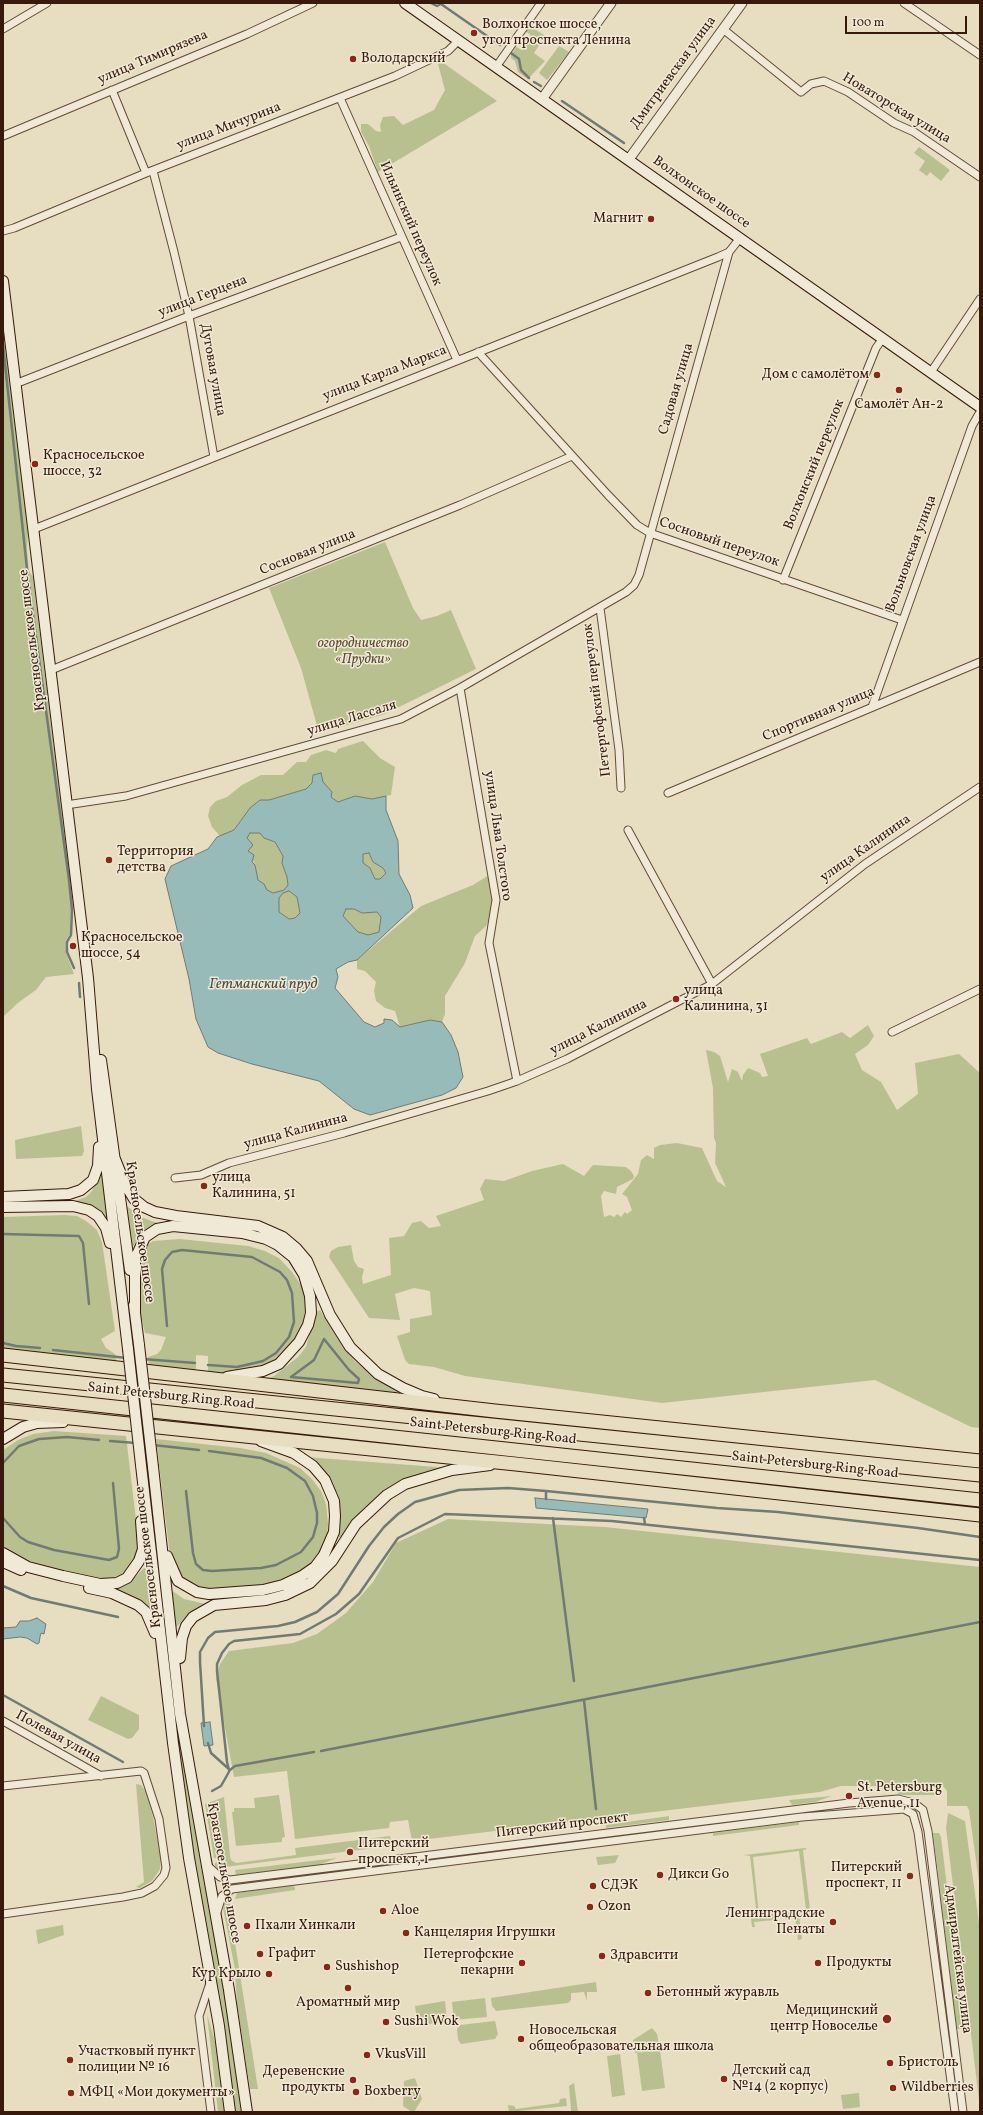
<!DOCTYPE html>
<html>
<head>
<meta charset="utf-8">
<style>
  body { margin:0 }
  #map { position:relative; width:983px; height:2115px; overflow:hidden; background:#e7ddc0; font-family:Vollkorn,serif }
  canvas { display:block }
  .frame { position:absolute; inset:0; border:4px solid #371a0b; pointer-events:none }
  .scale { position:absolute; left:845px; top:16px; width:122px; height:18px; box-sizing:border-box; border:2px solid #371a0b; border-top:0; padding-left:5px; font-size:12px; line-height:14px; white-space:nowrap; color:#371a0b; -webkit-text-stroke:3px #efe9d6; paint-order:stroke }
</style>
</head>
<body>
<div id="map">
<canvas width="983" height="2115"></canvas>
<div class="frame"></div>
<div class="scale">100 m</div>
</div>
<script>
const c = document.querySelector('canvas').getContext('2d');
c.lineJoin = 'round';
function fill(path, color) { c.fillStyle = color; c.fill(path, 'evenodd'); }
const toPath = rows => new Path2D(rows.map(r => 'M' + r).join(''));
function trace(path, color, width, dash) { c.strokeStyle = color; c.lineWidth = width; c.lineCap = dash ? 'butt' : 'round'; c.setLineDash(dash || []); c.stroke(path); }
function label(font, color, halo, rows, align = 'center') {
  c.font = font + ' Vollkorn,serif'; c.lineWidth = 3; c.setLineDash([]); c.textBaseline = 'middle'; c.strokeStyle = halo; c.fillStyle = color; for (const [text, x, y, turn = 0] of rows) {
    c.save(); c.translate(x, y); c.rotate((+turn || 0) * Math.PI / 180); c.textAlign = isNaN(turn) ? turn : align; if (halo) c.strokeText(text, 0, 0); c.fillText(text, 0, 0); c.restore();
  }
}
fill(toPath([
  [530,23,534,26,533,28,555,42,528,41,531,35,525,31],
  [526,44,540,44,534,53,545,61,528,79,518,72,515,61,511,58,511,55,516,47,522,50],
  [559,46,569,52,547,80,539,73],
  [439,62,442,62,497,101,378,172,369,146,361,132,361,124,368,124,376,131,381,132,380,125,383,117,394,116,403,125,434,110,445,90,438,64],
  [919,147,950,170,941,181,930,172,927,176,919,170,925,161,914,153],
  [3,327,28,531,27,548,29,571,33,577,73,903,71,910,70,934,66,941,66,953,74,974,46,977,36,990,19,1002,3,1017],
  [385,542,413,608,421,620,437,616,451,610,476,669,385,714,319,733,301,668,269,588],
  [363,741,380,758,395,767,391,795,372,799,355,796,338,802,331,797,331,792,323,783,321,773,306,789,269,800,260,800,250,808,234,830,225,835,219,835,212,827,208,816,210,807,216,801,227,797,242,785,261,775,283,775,297,762,306,762,311,755,326,750,336,753,338,749],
  [250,833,260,833,264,838,275,842,283,856,282,863,287,877,288,885,284,890,273,893,267,890,264,884,258,880,255,865,248,851,250,842,247,838],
  [369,853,373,862,383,868,386,873,380,879,375,879,370,868,363,863,363,854],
  [489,875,493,892,492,914,486,926,475,936,465,963,445,996,445,1014,442,1022,430,1020,400,1027,395,1011,385,1008,376,1001,374,991,376,982,365,971,357,969,357,960,421,906,473,885],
  [289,891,297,897,300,913,295,918,289,919,279,912,279,898,283,893],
  [346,909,354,909,362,913,377,912,381,917,379,932,368,935,358,932,343,916],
  [868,1025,874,1036,868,1045,855,1054,862,1070,881,1082,897,1110,918,1094,915,1063,959,1054,980,1073,980,1428,971,1427,875,1380,662,1403,465,1376,434,1367,409,1364,405,1360,397,1336,410,1332,410,1319,432,1315,430,1291,414,1288,395,1294,400,1320,369,1318,329,1257,331,1251,338,1247,351,1245,354,1261,358,1267,364,1269,362,1277,363,1284,391,1275,389,1238,404,1236,412,1223,421,1221,429,1228,441,1226,436,1216,484,1200,480,1189,485,1179,504,1181,532,1171,563,1164,584,1176,593,1165,626,1167,631,1171,634,1176,633,1179,617,1187,616,1194,604,1191,601,1196,604,1217,610,1215,614,1217,617,1214,621,1217,625,1212,627,1214,632,1210,627,1197,622,1194,638,1174,641,1160,647,1155,654,1159,654,1148,660,1145,677,1143,702,1148,717,1181,726,1187,715,1163,716,1143,714,1138,713,1088,706,1050,714,1052,720,1056,728,1082,732,1069,738,1072,742,1081,743,1075,748,1068,760,1073,762,1077,768,1076,760,1054,807,1038,811,1044,842,1032,850,1038],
  [81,1126,84,1151,82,1156,16,1159,15,1140],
  [104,1175,108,1223,70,1203,86,1197,92,1191,98,1178],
  [124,1204,141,1217,160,1224,142,1233,130,1251],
  [65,1215,77,1216,86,1221,97,1230,102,1242,115,1331,101,1339,106,1348,115,1354,117,1364,3,1350,3,1217],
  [180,1239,248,1246,265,1251,279,1258,292,1272,303,1288,306,1306,302,1327,290,1348,276,1362,262,1367,221,1374,208,1372,208,1356,196,1355,196,1370,149,1366,148,1357,157,1354,161,1350,166,1337,145,1333,141,1316,139,1285,139,1268,144,1247,153,1241],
  [320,1310,343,1347,356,1362,399,1393,398,1396,260,1381,274,1376,298,1357,306,1347,316,1312],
  [54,1431,126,1436,139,1545,134,1563,122,1576,99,1579,39,1565,13,1554,3,1546,3,1450,18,1440,33,1434],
  [156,1439,240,1448,266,1453,300,1468,312,1479,321,1491,326,1504,328,1523,327,1539,312,1565,284,1583,262,1587,199,1590,179,1576,170,1556],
  [306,1457,449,1468,402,1483,342,1537,339,1537,336,1503],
  [448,1519,605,1527,980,1567,980,1889,969,1810,967,1806,947,1806,947,1791,943,1786,841,1786,820,1792,412,1841,408,1820,390,1822,389,1828,295,1839,287,1771,234,1777,216,1678,220,1664,229,1651,293,1643,317,1634,346,1613,373,1582,396,1543],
  [144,1568,146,1568,150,1607,148,1608,114,1589,128,1584],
  [171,1590,184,1599,206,1604,187,1615,174,1630],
  [172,1684,201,1866,223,1980,241,2112,234,2112,196,1869,170,1685],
  [101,1696,139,1715,139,1729,132,1738,128,1739,88,1720],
  [136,1784,141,1785,146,1792,153,1817,161,1856,160,1869,152,1881,140,1888,136,1887,144,1882],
  [898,1791,939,1791,941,1795,898,1795],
  [279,1795,285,1837,282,1838,282,1842,236,1846,232,1812,234,1812,234,1808,255,1808,254,1798],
  [832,1796,815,1802,792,1805,789,1800],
  [224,1797,230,1855,231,1860,236,1863,296,1855,295,1848,390,1836,391,1842,397,1841,398,1845,225,1867,225,1875,223,1875,215,1866,215,1863,218,1862,218,1858,214,1858,205,1804],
  [948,1813,965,1821,980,1930,980,2108,946,1828],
  [669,1816,669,1820,606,1828,606,1825],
  [799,1822,799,1825,713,1836,713,1833],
  [933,1833,939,1833,941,1837,964,2027,961,2029,957,2029],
  [805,1848,807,1849,803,1850,810,1910,813,1913,799,1916,802,1939,798,1940,795,1917,783,1918,783,1913,806,1910,799,1851,753,1857,759,1914,773,1913,774,1920,754,1922,755,1927,752,1927,751,1918,757,1917,750,1856,744,1855],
  [619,1855,615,1863,598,1865,596,1857],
  [337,1858,318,1865,236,1875,235,1870],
  [290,1885,295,1887,295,1890,235,1899,237,1893],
  [229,1897,233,1930,258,2089,250,2089,237,2004,235,1969,223,1908,224,1903],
  [63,1925,64,1935,38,1944,36,1930],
  [596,1982,597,1992,587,1992,587,2001,584,1992,571,1993,571,2000,568,2003,496,2011,492,2006,491,1998],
  [485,1998,487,2017,454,2020,452,2002],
  [445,2001,447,2021,418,2026,415,2006],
  [207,2014,216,2045,226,2112,218,2112],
  [495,2021,498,2034,495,2039,461,2044,458,2040,457,2029,460,2025],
  [652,2028,657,2034,660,2050,635,2053,633,2040],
  [660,2050,665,2088,642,2091,637,2053],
  [620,2054,625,2095,612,2097,607,2056],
  [415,2078,422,2099,414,2112,412,2112,403,2106,404,2081],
  [574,2083,578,2112,571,2112,571,2110,569,2086],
  [859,2093,860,2107,843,2109,841,2095],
  [566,2098,567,2106,509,2112,508,2105,514,2106,516,2109,559,2103,560,2099]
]), '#b9c090');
const water = toPath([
  [321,773,323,782,332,792,331,797,338,802,355,796,372,799,386,796,386,810,398,841,399,874,410,895,413,908,357,960,348,962,336,969,338,977,335,988,364,1022,375,1027,384,1023,384,1019,392,1020,400,1027,430,1020,442,1022,451,1035,458,1052,463,1077,456,1088,442,1095,370,1115,354,1109,319,1081,252,1064,218,1053,208,1047,196,1019,189,979,165,879,171,866,208,849,217,837,234,830,250,808,260,800,269,800,306,789,312,783,313,775,321,773],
  [250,833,260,833,264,838,275,842,283,856,282,863,287,877,288,885,284,890,273,893,267,890,264,884,258,880,255,865,252,862,254,855,248,851,253,845,247,838,250,833],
  [369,853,373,862,383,868,386,873,380,879,375,879,370,868,363,863,363,854,369,853],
  [289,891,297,897,300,913,295,918,289,919,279,912,279,898,283,893,289,891],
  [346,909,354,909,362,913,377,912,381,917,379,932,368,935,358,932,343,916,346,909],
  [535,1498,546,1499,648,1509,646,1518,536,1508,535,1498],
  [37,1618,46,1624,44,1634,41,1633,40,1637,39,1643,37,1644,27,1638,20,1637,3,1639,3,1628,16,1627,20,1621,29,1621,37,1618],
  [210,1722,213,1745,204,1746,201,1723,210,1722]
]);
fill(water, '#97bbb8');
trace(water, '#717b73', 1);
trace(toPath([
  [431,3,437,6,441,4,500,45],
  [511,53,519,59,521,70,529,78],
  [534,82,541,86],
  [562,101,624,143],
  [3,345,28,578,69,880,72,910,71,935,67,942,67,952,74,968],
  [79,983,80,997],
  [3,1234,79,1236,83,1243,89,1304],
  [167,1326,162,1269,165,1260,172,1252,182,1250,252,1257,280,1272,287,1280,292,1293,294,1322,289,1337,276,1353,263,1361,237,1367,208,1365],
  [324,1339,349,1370,359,1379,358,1383,291,1377,314,1360,324,1339],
  [3,1343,16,1346,40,1348],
  [53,1350,127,1358],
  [143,1359,195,1363],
  [110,1441,136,1443],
  [153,1445,199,1450],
  [3,1463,19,1446,39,1439,67,1437,99,1440],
  [186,1491,193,1553,196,1564,203,1570,212,1571,261,1568,276,1565,301,1552,313,1537,317,1523,317,1513,313,1496,305,1481,287,1468,261,1458,209,1451],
  [546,1499,546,1491],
  [3,1518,20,1537,28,1542,54,1550,109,1560,117,1557,119,1549,113,1483],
  [553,1518,574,1681],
  [644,1518,645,1524],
  [3,1586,31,1598,118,1617],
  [3,1695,123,1762],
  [584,1700,596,1809],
  [204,1726,200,1662,200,1652,208,1638,215,1632,278,1626,295,1622,317,1612,338,1594,369,1546,384,1527,398,1514,415,1502,459,1490,508,1488,546,1491,717,1508,778,1512,918,1528,980,1537],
  [208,1743,211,1753,230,1770],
  [321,1751,980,1622],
  [229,1770,227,1762,217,1671,217,1664,222,1653,229,1644,234,1641,300,1634,336,1614,359,1594,398,1538,445,1514,612,1521,980,1560],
  [212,1791,221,1786,230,1770,235,1766,314,1752]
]), '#717b73', 2.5);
const minor = toPath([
  [904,3,980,55],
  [3,29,47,3],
  [723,29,801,92,811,84,824,81,848,92,894,123,914,132,980,177],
  [496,67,541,3],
  [112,90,146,173],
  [340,98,457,360],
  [3,136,247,34,313,3],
  [153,171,174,252,189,316,214,457],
  [3,231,14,228,146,173,395,76,448,51,459,40],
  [478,352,608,495,637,525,650,533,902,620],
  [931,372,980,299],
  [15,384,189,316,401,237],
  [34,529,718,257,729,252,740,238],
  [783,580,876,348,883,338],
  [600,608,619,750,621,788],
  [51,670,460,505,572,456],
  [460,688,496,900,489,943,517,1081],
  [872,707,972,426,980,412],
  [668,793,980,662],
  [66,805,126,796,401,719,460,688,626,592,634,585,639,575,729,252],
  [628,830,712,984],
  [892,1032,980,989],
  [175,1178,201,1175,229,1163,344,1133,488,1091,517,1081,567,1059,712,984,865,864,980,787],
  [3,1721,101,1776],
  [3,1786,141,1771,144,1773,159,1819,166,1868,164,1875,155,1886,142,1893,123,1897,3,1914],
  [207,1865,220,1877,230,1880,849,1803,898,1799,914,1803,923,1810,928,1831,963,2112],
  [217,1912,222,1896,232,1889,802,1817,904,1809,913,1814,918,1832,955,2112],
  [210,1983,199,2016,211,2112]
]);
const tertiary = toPath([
  [542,99,611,3],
  [629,159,742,3]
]);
const secondary = toPath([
  [405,3,980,407],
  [3,281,88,978,97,1089,128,1349],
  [101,1060,130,1270],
  [115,1159,125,1184,134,1199,144,1207,155,1212,176,1216,258,1226,283,1237,296,1248,307,1261,330,1315,350,1347,378,1374,403,1388,422,1396,434,1399],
  [3,1197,69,1194,81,1190,93,1180,98,1166,99,1147],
  [3,1207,73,1206,89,1210,98,1216,106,1228,110,1243],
  [134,1305,139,1345],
  [135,1311,135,1259,145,1237,157,1229,173,1226,242,1233,266,1239,278,1245,293,1257,304,1275,310,1296,311,1313,308,1325,299,1342,279,1364,263,1371,227,1377],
  [3,1439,23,1427,37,1423,63,1422],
  [141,1465,173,1743,189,1858,219,2026,230,2112],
  [153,1467,180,1714,229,1990,247,2112],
  [3,1553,28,1567,63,1576,100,1584,117,1583,127,1578,139,1561,143,1549,141,1521],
  [167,1556,178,1581,197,1592,209,1594,263,1590,283,1585,302,1576,315,1567,324,1555,334,1532,335,1516,334,1501,325,1480,313,1466,294,1453,261,1441],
  [3,1562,21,1570],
  [89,1588,112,1593,138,1605,146,1612,155,1633],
  [180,1658,182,1638,186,1626,193,1617,214,1605,266,1600,285,1595,310,1583,332,1561,356,1524,387,1495,405,1484,452,1470,490,1465]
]);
const motorway = toPath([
  [3,1355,495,1411,980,1461],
  [3,1375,980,1475],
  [3,1395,980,1500],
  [3,1411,516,1464,980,1515]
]);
trace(minor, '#634b38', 9);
trace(tertiary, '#634b38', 11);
trace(secondary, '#371a0b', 12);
trace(motorway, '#371a0b', 15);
trace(minor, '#efe9d6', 7);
trace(tertiary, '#efe9d6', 9);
trace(secondary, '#efe9d6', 10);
trace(motorway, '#e7ddc0', 13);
const secondaryBridge = toPath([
  [139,1345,153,1467],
  [128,1349,141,1465]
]);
trace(secondaryBridge, '#371a0b', 12, []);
trace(secondaryBridge, '#efe9d6', 10);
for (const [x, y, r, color] of [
  [474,33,4,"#8f2418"],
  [353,59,4,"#8f2418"],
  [651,219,4,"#8f2418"],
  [877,375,4,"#8f2418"],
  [899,390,4,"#8f2418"],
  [35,464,4,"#8f2418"],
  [109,860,4,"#8f2418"],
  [73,946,4,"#8f2418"],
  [676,999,4,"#8f2418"],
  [204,1186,4,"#8f2418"],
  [849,1796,4,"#8f2418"],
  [350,1852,4,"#8f2418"],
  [660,1875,4,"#8f2418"],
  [910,1876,4,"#8f2418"],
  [593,1886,4,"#8f2418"],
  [590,1907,4,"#8f2418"],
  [383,1911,4,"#8f2418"],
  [833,1922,4,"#8f2418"],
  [247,1926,4,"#8f2418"],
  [406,1933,4,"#8f2418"],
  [260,1954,4,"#8f2418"],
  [602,1956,4,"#8f2418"],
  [522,1963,4,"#8f2418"],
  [818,1963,4,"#8f2418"],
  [327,1967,4,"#8f2418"],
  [269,1974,4,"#8f2418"],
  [348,1988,4,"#8f2418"],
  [648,1993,4,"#8f2418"],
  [887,2019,5,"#8f2418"],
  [386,2022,4,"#8f2418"],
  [521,2039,4,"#8f2418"],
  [367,2055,4,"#8f2418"],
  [70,2060,4,"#8f2418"],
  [890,2063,4,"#8f2418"],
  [724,2079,4,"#8f2418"],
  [353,2080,4,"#8f2418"],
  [893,2088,4,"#8f2418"],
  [356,2092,4,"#8f2418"],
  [71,2093,4,"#8f2418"]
]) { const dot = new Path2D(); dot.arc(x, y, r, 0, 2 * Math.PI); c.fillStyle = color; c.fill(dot); trace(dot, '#efe9d6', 1.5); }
label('14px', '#371a0b', '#efe9d6', [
  ["Волхонское шоссе,",482,25],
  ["угол проспекта Ленина",482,41],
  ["Володарский",361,59],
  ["Магнит",643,219,"right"],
  ["Дом с самолётом",869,375,"right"],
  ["Самолёт Ан-2",899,405,"center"],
  ["Красносельское",43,456],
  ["шоссе, 32",43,472],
  ["Территория",117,852],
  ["детства",117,868],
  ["Красносельское",81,938],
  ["шоссе, 54",81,954],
  ["улица",684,991],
  ["Калинина, 31",684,1007],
  ["улица",212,1178],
  ["Калинина, 51",212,1194],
  ["St. Petersburg",857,1788],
  ["Avenue, 11",857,1804],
  ["Питерский",358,1844],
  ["проспект, 1",358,1860],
  ["Питерский",902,1868,"right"],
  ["проспект, 11",902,1884,"right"],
  ["Дикси Go",668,1875],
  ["СДЭК",601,1886],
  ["Ozon",598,1907],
  ["Aloe",391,1911],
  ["Ленинградские",825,1914,"right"],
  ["Пенаты",825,1930,"right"],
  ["Пхали Хинкали",255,1926],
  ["Канцелярия Игрушки",414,1933],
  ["Графит",268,1954],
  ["Петергофские",514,1955,"right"],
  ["пекарни",514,1971,"right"],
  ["Здравсити",610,1956],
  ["Продукты",826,1963],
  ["Sushishop",335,1967],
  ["Кур Крыло",261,1974,"right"],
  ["Бетонный журавль",656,1993],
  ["Ароматный мир",348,2003,"center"],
  ["Медицинский",878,2011,"right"],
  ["центр Новоселье",878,2027,"right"],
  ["Sushi Wok",394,2022],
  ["Новосельская",529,2031],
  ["общеобразовательная школа",529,2047],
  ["Участковый пункт",78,2052],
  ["полиции № 16",78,2068],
  ["VkusVill",375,2055],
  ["Бристоль",898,2063],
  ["Детский сад",732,2071],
  ["№14 (2 корпус)",732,2087],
  ["Деревенские",345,2072,"right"],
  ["продукты",345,2088,"right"],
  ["Wildberries",901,2088],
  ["Boxberry",364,2092],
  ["МФЦ «Мои документы»",79,2093]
], 'left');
label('14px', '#371a0b', '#efe9d6', [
  ["улица Тимирязева",153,58,-23],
  ["Дмитриевская улица",674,73,-54],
  ["Новаторская улица",896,109,31],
  ["улица Мичурина",229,127,-21],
  ["Волхонское шоссе",701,193,35],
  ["Ильинский переулок",410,224,66],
  ["улица Герцена",203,297,-21],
  ["Дуговая улица",212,370,80],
  ["улица Карла Маркса",385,374,-21],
  ["Садовая улица",677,389,-74],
  ["Волхонский переулок",815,465,-68],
  ["Сосновый переулок",719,543,19],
  ["Сосновая улица",308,553,-22],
  ["Вольновская улица",912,554,-70],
  ["Красносельское шоссе",33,640,-97],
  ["Петергофский переулок",598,700,-97],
  ["Спортивная улица",819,715,-23],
  ["улица Лассаля",352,719,-17],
  ["улица Льва Толстого",497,836,82],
  ["улица Калинина",866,849,-35],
  ["улица Калинина",599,1028,-27],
  ["улица Калинина",296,1132,-15],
  ["Красносельское шоссе",139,1232,82],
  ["Saint Petersburg Ring Road",171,1397,6],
  ["Saint Petersburg Ring Road",493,1432,6],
  ["Saint Petersburg Ring Road",815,1466,6],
  ["Красносельское шоссе",149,1557,-97],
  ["Полевая улица",58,1738,29],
  ["Питерский проспект",562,1826,-7],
  ["Красносельское шоссе",223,1873,80],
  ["Адмиралтейская улица",957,1959,83]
]);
label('italic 14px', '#5e4c33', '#efe9d6', [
  ["огородничество",363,644],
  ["«Прудки»",363,660]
]);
label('italic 15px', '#544a3f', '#efe9d6', [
  ["Гетманский пруд",263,985]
]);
</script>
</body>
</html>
